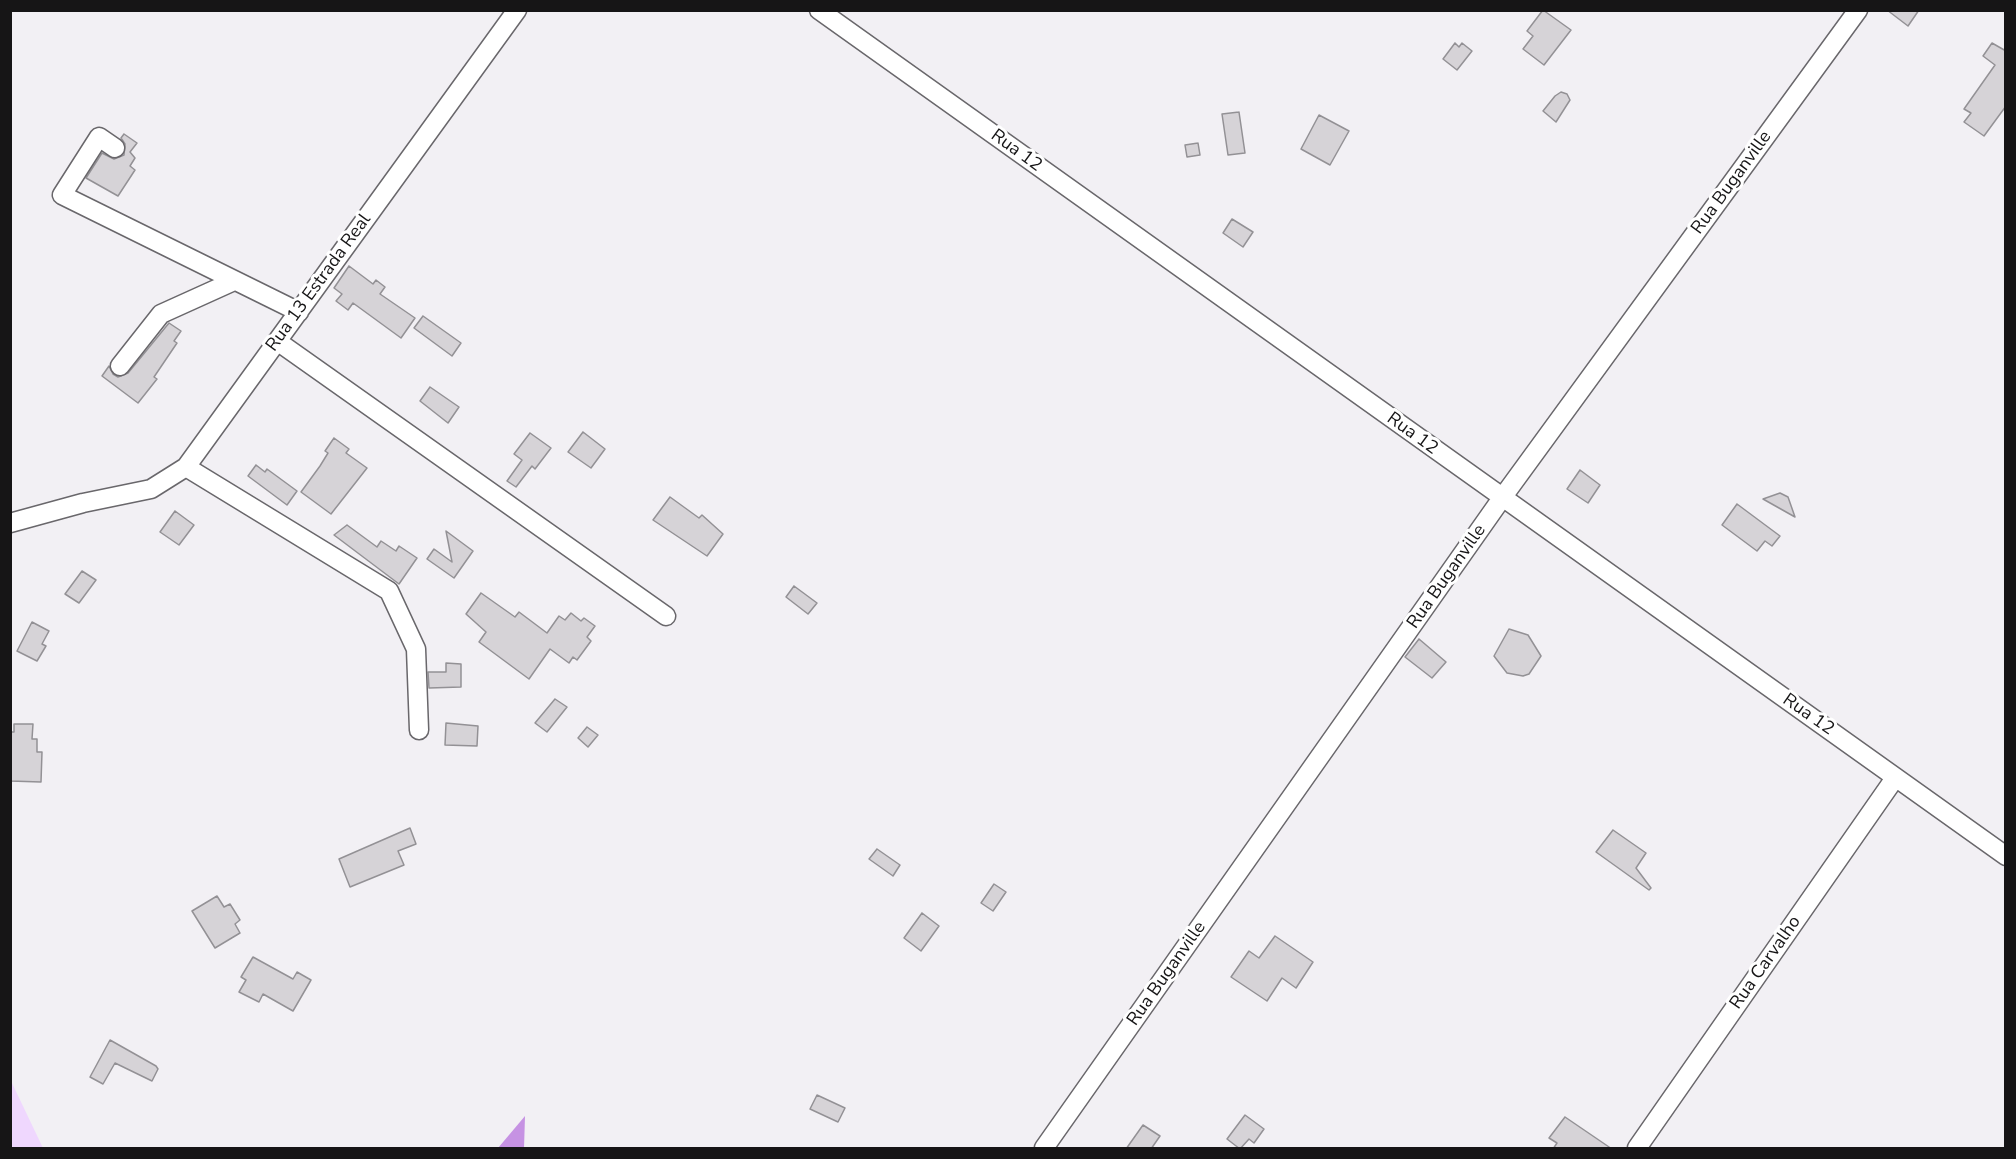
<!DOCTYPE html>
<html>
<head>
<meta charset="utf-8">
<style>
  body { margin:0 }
  #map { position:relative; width:2016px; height:1159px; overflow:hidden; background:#f2f0f4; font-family:"Nunito Sans",sans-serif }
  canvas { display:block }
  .frame { position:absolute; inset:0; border:12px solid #161516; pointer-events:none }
</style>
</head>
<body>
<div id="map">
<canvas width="2016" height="1159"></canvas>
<div class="frame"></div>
</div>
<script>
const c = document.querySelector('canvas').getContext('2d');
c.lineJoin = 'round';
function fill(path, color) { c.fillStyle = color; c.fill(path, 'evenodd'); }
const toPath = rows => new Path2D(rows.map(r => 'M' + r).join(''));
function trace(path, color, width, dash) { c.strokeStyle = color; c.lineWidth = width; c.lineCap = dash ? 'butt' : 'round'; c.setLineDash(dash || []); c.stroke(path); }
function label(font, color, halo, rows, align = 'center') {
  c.font = font + ' "Nunito Sans",sans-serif'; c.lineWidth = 6; c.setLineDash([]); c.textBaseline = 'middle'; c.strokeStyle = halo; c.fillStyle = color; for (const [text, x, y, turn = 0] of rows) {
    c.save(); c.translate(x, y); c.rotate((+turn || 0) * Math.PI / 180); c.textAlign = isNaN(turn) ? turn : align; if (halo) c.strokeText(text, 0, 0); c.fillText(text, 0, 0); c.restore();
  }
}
fill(toPath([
  [11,1081,43,1148,11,1148]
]), '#efd7fe');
fill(toPath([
  [525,1116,524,1148,498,1148]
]), '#c692e3');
const building = toPath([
  [1543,10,1571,30,1544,65,1523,49,1533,36,1527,31,1543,10],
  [1887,10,1919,10,1908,26,1887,10],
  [1455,43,1459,47,1462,43,1472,51,1457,70,1443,59,1455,43],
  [1992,43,2006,51,2006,106,1984,136,1964,122,1971,113,1964,109,1995,65,1983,56,1992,43],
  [1561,92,1567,94,1570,100,1556,122,1543,111,1555,96,1561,92],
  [1239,112,1245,153,1228,155,1222,114,1239,112],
  [1319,115,1349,131,1330,165,1301,149,1319,115],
  [124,134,137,143,130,152,135,158,130,166,135,170,118,196,86,178,102,153,114,159,124,155,125,144,121,138,124,134],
  [1198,143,1200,155,1187,157,1185,145,1198,143],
  [1232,219,1253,232,1243,247,1223,233,1232,219],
  [349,266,373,284,376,280,385,287,380,294,415,318,401,338,353,303,348,310,336,301,342,294,334,288,349,266],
  [423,316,461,343,452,356,414,328,423,316],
  [169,323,181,331,174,341,177,343,154,377,157,379,138,403,102,376,109,366,113,374,118,377,128,373,169,323],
  [430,387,459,407,448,423,420,401,430,387],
  [583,432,605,449,591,468,568,452,583,432],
  [530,433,551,448,535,469,532,466,516,487,507,481,522,460,514,454,530,433],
  [334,438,349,449,346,453,367,468,331,514,301,492,320,466,328,453,325,451,334,438],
  [256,465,265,472,267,469,297,491,287,505,248,476,256,465],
  [1580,470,1600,485,1588,503,1567,489,1580,470],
  [1780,493,1788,497,1795,517,1763,499,1780,493],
  [670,497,699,518,702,515,723,534,707,556,653,520,670,497],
  [1737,504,1780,536,1772,546,1765,541,1757,551,1722,525,1737,504],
  [175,511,194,525,179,545,160,532,175,511],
  [347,525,377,547,381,541,396,551,399,546,417,558,399,584,334,535,347,525],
  [446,531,473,551,454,578,427,559,434,549,452,562,446,531],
  [82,571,96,580,79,603,65,594,82,571],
  [794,586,817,603,808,614,786,597,794,586],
  [481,593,515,617,519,612,547,633,559,616,565,620,571,613,581,621,584,618,595,626,587,637,591,641,577,660,573,657,569,663,550,649,529,679,479,642,486,632,466,614,481,593],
  [32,622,49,631,42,644,46,646,37,661,17,651,32,622],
  [1509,629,1528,635,1541,656,1529,674,1523,676,1507,673,1494,656,1509,629],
  [1419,639,1446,662,1432,678,1405,657,1419,639],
  [446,663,461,664,461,687,429,688,428,672,446,672,446,663],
  [555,699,567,707,547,732,535,723,555,699],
  [446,723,478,726,477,746,445,745,446,723],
  [14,724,33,724,32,739,37,739,37,752,42,752,41,782,10,781,10,732,14,732,14,724],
  [587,727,598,735,588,747,578,738,587,727],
  [410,828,416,844,398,851,404,865,350,887,339,859,410,828],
  [1613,830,1646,853,1636,868,1651,888,1649,890,1596,852,1613,830],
  [877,849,900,865,893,876,869,859,877,849],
  [994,884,1006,892,993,911,981,903,994,884],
  [217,896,224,907,230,904,240,920,235,924,240,933,215,948,192,911,217,896],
  [922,913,939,926,921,951,904,938,922,913],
  [1275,936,1313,962,1296,988,1282,978,1267,1001,1231,977,1249,951,1259,958,1275,936],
  [253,957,293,979,297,972,311,980,293,1011,263,994,259,1002,239,992,246,980,241,977,253,957],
  [110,1040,156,1066,158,1069,152,1081,115,1063,103,1084,90,1077,110,1040],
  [817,1095,845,1108,838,1122,810,1109,817,1095],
  [1245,1115,1264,1129,1254,1143,1249,1139,1240,1149,1227,1139,1245,1115],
  [1565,1117,1612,1149,1553,1149,1557,1143,1549,1138,1565,1117],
  [1143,1125,1160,1136,1151,1149,1126,1149,1143,1125]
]);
fill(building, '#d6d3d7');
trace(building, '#939195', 1.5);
const minor = toPath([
  [819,10,2006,856],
  [115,148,99,137,62,195,299,312],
  [277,341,666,616],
  [120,366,161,314,234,281],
  [186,467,389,591,416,649,419,730],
  [10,523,83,503,151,489,186,467,517,10],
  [1044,1148,1502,498,1858,10],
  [1637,1148,1895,778]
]);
trace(minor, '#69676b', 21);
trace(minor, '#fff', 18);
label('18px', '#161516', '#fff', [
  ["Rua 12",1016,151,36],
  ["Rua Buganville",1732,183,-54],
  ["Rua 13 Estrada Real",319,283,-54],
  ["Rua 12",1412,434,36],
  ["Rua Buganville",1447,577,-55],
  ["Rua 12",1808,715,35],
  ["Rua Carvalho",1766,963,-55],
  ["Rua Buganville",1167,974,-55]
]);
</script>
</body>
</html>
